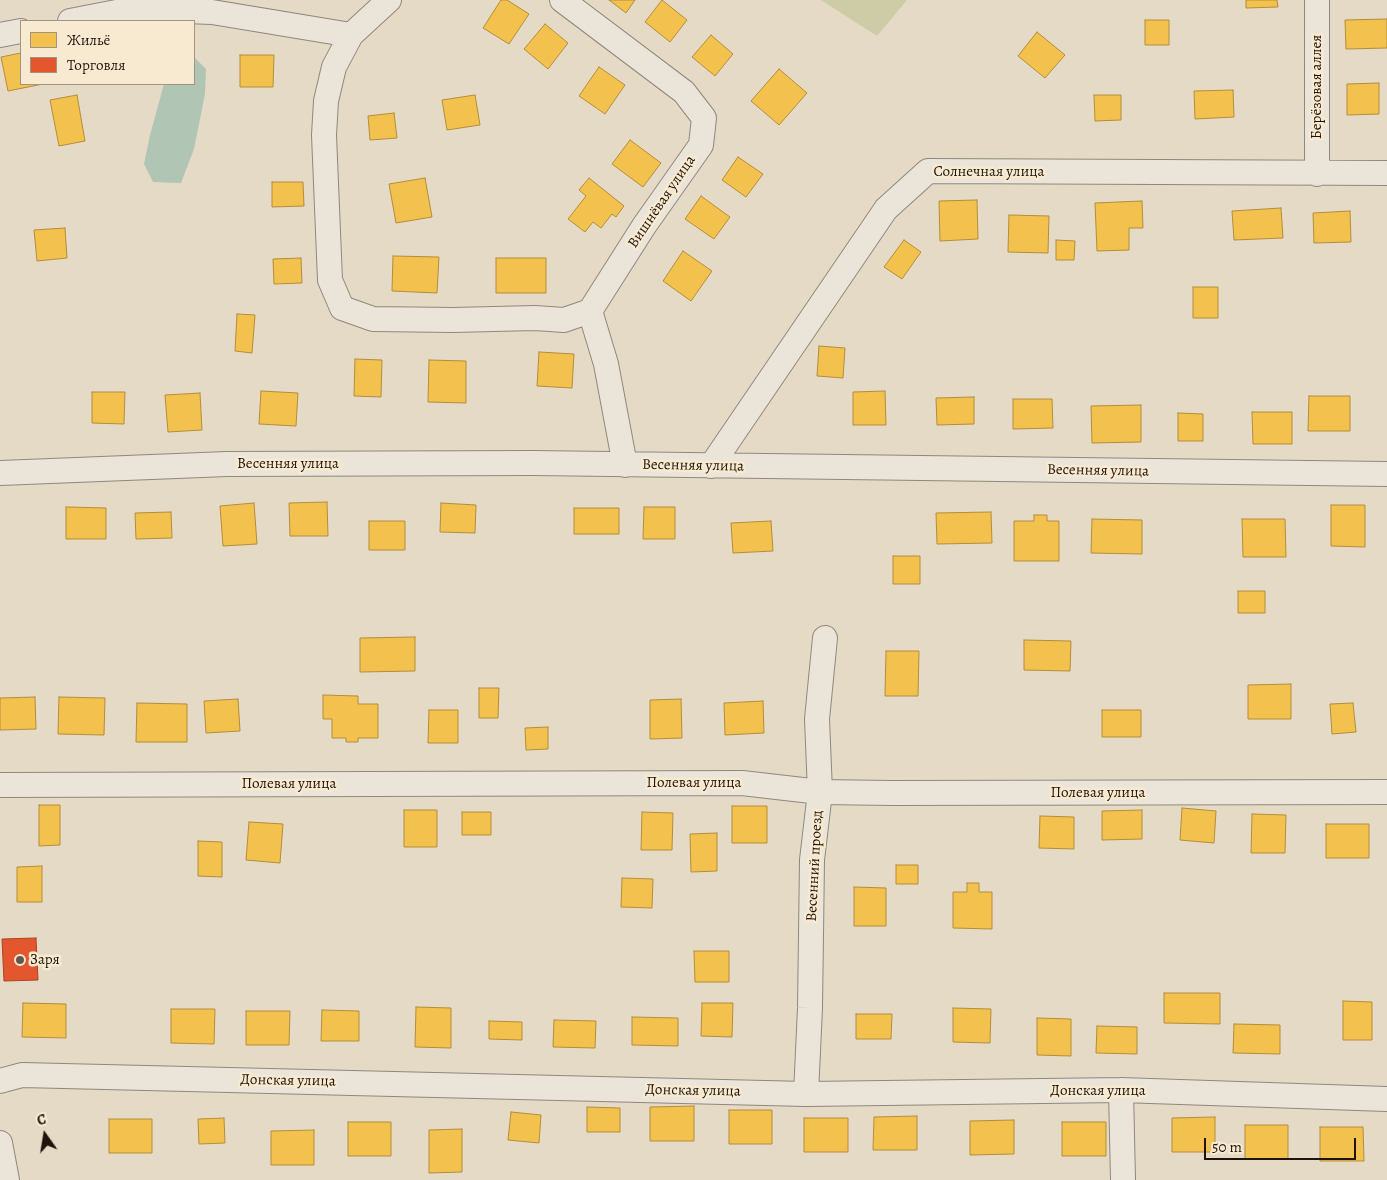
<!DOCTYPE html>
<html>
<head>
<meta charset="utf-8">
<style>
  body { margin:0 }
  #map { position:relative; width:1387px; height:1180px; overflow:hidden; background:#e5dac5; font-family:Alegreya,serif }
  canvas { display:block }
  .legend { position:absolute; left:20px; top:20px; width:175px; height:65px; box-sizing:border-box; background:#f7ead1; border:1px solid #a19481; margin:0; padding:6px 9px; list-style:none; font-size:15px; color:#20130a }
  .legend li { display:flex; align-items:center; gap:10px; height:25px }
  .legend b { width:25px; border:1px solid #a19481 }
  .north { position:absolute; left:20px; top:1110px; width:50px; height:50px; -webkit-text-stroke:4px #f7ead1; paint-order:stroke; rotate:347deg; font-size:14px; font-weight:700; line-height:20px; text-align:center; color:#20130a }
  .north::after { content:''; display:block; margin:auto; width:18px; height:22px; background:#20130a; clip-path:polygon(50% 0,100% 100%,50% 72%,0 100%) }
  .scale { position:absolute; left:1204px; top:1138px; width:152px; height:22px; box-sizing:border-box; border:2px solid #20130a; border-top:0; padding-left:6px; font-size:15px; line-height:18px; white-space:nowrap; color:#20130a; -webkit-text-stroke:4px #f7ead1; paint-order:stroke }
</style>
</head>
<body>
<div id="map">
<canvas width="1387" height="1180"></canvas>
<ul class="legend">
<li><b style="height:14px;background:#f2c14e"></b>Жильё</li>
<li><b style="height:14px;background:#e4572e"></b>Торговля</li>
</ul>
<div class="north">С</div>
<div class="scale">50 m</div>
</div>
<script>
const c = document.querySelector('canvas').getContext('2d');
c.lineJoin = 'round';
function fill(path, color) { c.fillStyle = color; c.fill(path, 'evenodd'); }
const toPath = rows => new Path2D(rows.map(r => 'M' + r).join(''));
function trace(path, color, width, dash) { c.strokeStyle = color; c.lineWidth = width; c.lineCap = dash ? 'butt' : 'round'; c.setLineDash(dash || []); c.stroke(path); }
function label(font, color, halo, rows, align = 'center') {
  c.font = font + ' Alegreya,serif'; c.lineWidth = 5; c.setLineDash([]); c.textBaseline = 'middle'; c.strokeStyle = halo; c.fillStyle = color; for (const [text, x, y, turn = 0] of rows) {
    c.save(); c.translate(x, y); c.rotate((+turn || 0) * Math.PI / 180); c.textAlign = isNaN(turn) ? turn : align; if (halo) c.strokeText(text, 0, 0); c.fillText(text, 0, 0); c.restore();
  }
}
fill(toPath([
  [821,0,907,0,877,36]
]), '#cdcca7');
fill(toPath([
  [194,57,206,69,205,94,194,149,181,183,153,182,144,164,150,135,164,84,194,84]
]), '#b1c5b4');
const homes = toPath([
  [501,0,507,0,529,14,509,44,483,28,501,0],
  [609,0,635,0,626,13,609,0],
  [662,0,687,20,670,42,645,22,662,0],
  [1246,0,1277,0,1278,7,1246,8,1246,0],
  [1387,19,1387,48,1346,49,1345,20,1387,19],
  [1145,20,1169,20,1169,45,1145,45,1145,20],
  [545,24,568,43,548,69,524,49,545,24],
  [1037,32,1065,55,1045,78,1018,56,1037,32],
  [711,35,733,54,715,76,692,57,711,35],
  [21,53,21,84,43,84,8,91,1,57,21,53],
  [240,55,274,55,273,87,240,87,240,55],
  [599,67,625,85,605,114,579,96,599,67],
  [779,69,807,93,779,125,751,101,779,69],
  [1379,83,1379,114,1347,115,1347,84,1379,83],
  [1233,90,1234,117,1195,119,1194,91,1233,90],
  [77,95,85,141,59,146,50,100,77,95],
  [475,95,480,125,447,130,442,100,475,95],
  [1094,95,1121,95,1121,120,1095,121,1094,95],
  [394,113,397,138,370,140,368,116,394,113],
  [630,140,661,163,643,187,612,164,630,140],
  [738,157,763,174,746,197,722,180,738,157],
  [425,178,432,217,396,223,389,184,425,178],
  [589,178,624,206,616,217,612,214,601,228,593,222,585,232,568,219,586,196,579,190,589,178],
  [272,182,303,182,304,206,272,207,272,182],
  [701,196,730,217,714,239,685,219,701,196],
  [977,200,978,239,940,241,939,201,977,200],
  [1142,201,1143,228,1129,228,1129,250,1097,251,1095,203,1142,201],
  [1281,208,1283,238,1234,240,1232,211,1281,208],
  [1350,211,1351,242,1314,243,1313,213,1350,211],
  [1009,215,1049,216,1048,253,1008,252,1009,215],
  [65,228,67,258,37,261,34,230,65,228],
  [904,240,921,252,902,279,884,267,904,240],
  [1056,240,1075,241,1074,260,1056,260,1056,240],
  [683,251,712,271,691,301,663,281,683,251],
  [393,256,439,257,437,293,392,291,393,256],
  [301,258,302,283,274,284,273,259,301,258],
  [496,258,546,258,546,293,496,293,496,258],
  [1193,287,1218,287,1218,318,1193,318,1193,287],
  [237,314,255,315,252,353,235,351,237,314],
  [819,346,845,348,843,378,817,376,819,346],
  [539,352,574,354,572,388,537,386,539,352],
  [355,359,382,360,381,397,354,396,355,359],
  [429,360,466,361,466,403,428,402,429,360],
  [261,391,298,393,296,426,259,424,261,391],
  [885,391,886,425,853,425,853,392,885,391],
  [92,392,125,392,124,424,92,423,92,392],
  [200,393,202,430,168,432,165,395,200,393],
  [1309,396,1350,396,1350,431,1308,431,1309,396],
  [974,397,974,424,937,425,936,398,974,397],
  [1013,399,1052,399,1053,428,1013,429,1013,399],
  [1141,405,1141,442,1092,443,1091,406,1141,405],
  [1252,412,1292,412,1292,444,1253,444,1252,412],
  [1178,413,1203,414,1203,441,1178,441,1178,413],
  [327,502,328,536,290,536,289,503,327,502],
  [254,503,257,544,223,546,220,506,254,503],
  [441,503,476,505,475,533,440,532,441,503],
  [1331,505,1365,505,1365,547,1331,546,1331,505],
  [66,507,106,508,106,539,66,539,66,507],
  [644,507,675,507,675,539,643,539,644,507],
  [574,508,619,508,619,534,574,534,574,508],
  [171,512,172,538,136,539,135,513,171,512],
  [991,512,992,543,937,544,936,513,991,512],
  [1034,515,1047,515,1047,521,1059,521,1059,561,1014,561,1014,521,1034,521,1034,515],
  [1092,519,1142,520,1142,554,1091,553,1092,519],
  [1242,519,1285,519,1286,557,1243,557,1242,519],
  [369,521,405,521,405,550,369,550,369,521],
  [771,521,773,551,733,553,731,523,771,521],
  [893,556,920,556,920,584,893,584,893,556],
  [1238,591,1265,591,1265,613,1238,613,1238,591],
  [415,637,415,671,360,672,360,638,415,637],
  [1024,640,1071,641,1070,671,1024,670,1024,640],
  [886,651,919,651,918,696,885,696,886,651],
  [1291,684,1291,719,1248,719,1248,685,1291,684],
  [479,688,499,688,498,718,479,718,479,688],
  [323,695,358,696,358,704,378,704,378,738,358,738,358,742,346,742,346,738,332,738,332,719,323,719,323,695],
  [35,697,36,729,0,730,0,698,35,697],
  [59,697,105,698,104,735,58,734,59,697],
  [238,699,240,731,206,733,204,701,238,699],
  [681,699,682,738,650,739,650,700,681,699],
  [763,701,764,733,725,735,724,703,763,701],
  [137,703,187,704,187,742,136,742,137,703],
  [1353,703,1356,732,1332,734,1330,704,1353,703],
  [429,710,458,710,458,743,428,743,429,710],
  [1102,710,1141,710,1141,737,1102,737,1102,710],
  [548,727,548,749,526,750,525,728,548,727],
  [39,805,60,805,60,845,39,846,39,805],
  [732,806,767,806,767,843,732,843,732,806],
  [1182,808,1216,811,1214,843,1180,840,1182,808],
  [404,810,437,810,437,847,404,847,404,810],
  [1142,810,1142,839,1102,840,1102,811,1142,810],
  [462,812,491,812,491,835,462,835,462,812],
  [642,812,673,813,672,850,641,850,642,812],
  [1252,814,1286,815,1285,853,1251,853,1252,814],
  [1040,816,1074,817,1074,849,1039,848,1040,816],
  [249,822,283,824,280,863,246,860,249,822],
  [1326,824,1369,824,1369,858,1326,858,1326,824],
  [717,833,717,871,691,872,690,834,717,833],
  [198,841,222,842,222,877,198,876,198,841],
  [896,865,918,865,918,884,896,884,896,865],
  [42,866,42,902,17,902,17,867,42,866],
  [622,878,653,879,652,908,621,907,622,878],
  [967,883,979,883,979,892,992,892,992,929,953,928,953,892,967,892,967,883],
  [854,887,886,888,886,926,854,926,854,887],
  [694,951,729,951,729,982,695,982,694,951],
  [1164,993,1220,993,1220,1024,1164,1023,1164,993],
  [1343,1001,1372,1002,1372,1040,1343,1040,1343,1001],
  [23,1003,66,1004,66,1038,22,1037,23,1003],
  [702,1003,733,1003,732,1037,701,1036,702,1003],
  [416,1007,451,1008,451,1048,415,1047,416,1007],
  [953,1008,991,1009,990,1043,953,1042,953,1008],
  [171,1009,215,1009,214,1044,171,1043,171,1009],
  [322,1010,359,1011,359,1041,321,1041,322,1010],
  [246,1011,290,1011,289,1045,246,1045,246,1011],
  [856,1014,892,1014,891,1039,856,1039,856,1014],
  [632,1017,678,1018,678,1046,632,1045,632,1017],
  [1037,1018,1071,1019,1071,1056,1037,1055,1037,1018],
  [554,1020,596,1021,595,1048,553,1047,554,1020],
  [489,1021,522,1022,522,1040,489,1039,489,1021],
  [1234,1024,1280,1025,1280,1054,1233,1053,1234,1024],
  [1097,1026,1137,1027,1137,1054,1096,1053,1097,1026],
  [694,1106,694,1141,650,1141,650,1107,694,1106],
  [587,1107,620,1108,620,1132,587,1132,587,1107],
  [729,1110,772,1110,772,1144,729,1144,729,1110],
  [511,1112,541,1115,539,1143,508,1140,511,1112],
  [917,1116,917,1150,873,1150,874,1117,917,1116],
  [1215,1117,1215,1152,1172,1152,1172,1118,1215,1117],
  [224,1118,225,1143,199,1144,198,1119,224,1118],
  [804,1118,848,1118,848,1152,804,1152,804,1118],
  [109,1119,152,1119,152,1153,109,1153,109,1119],
  [1014,1120,1014,1154,970,1155,970,1121,1014,1120],
  [348,1122,391,1122,391,1156,348,1156,348,1122],
  [1062,1122,1106,1122,1106,1156,1062,1156,1062,1122],
  [1245,1125,1288,1125,1288,1159,1245,1159,1245,1125],
  [1320,1127,1363,1127,1364,1161,1320,1161,1320,1127],
  [462,1129,462,1172,429,1173,429,1130,462,1129],
  [314,1130,314,1165,271,1165,271,1131,314,1130]
]);
fill(homes, '#f2c14e');
trace(homes, '#b38d3a', 1);
const shops = toPath([
  [36,938,38,980,4,981,2,939,36,938]
]);
fill(shops, '#e4572e');
trace(shops, '#a94323', 1);
const minor = toPath([
  [562,0,684,92,704,118,701,145,644,226,590,311],
  [70,21,132,9,212,12,351,35,334,67,326,101,324,135,330,280,342,308,373,319,453,320,535,318,564,320,590,311,606,364,625,465],
  [0,35,21,31],
  [351,35,389,0],
  [1317,174,1317,0],
  [711,466,886,209,928,171,1387,173],
  [0,473,227,464,533,463,1387,474],
  [0,785,742,783,820,792,892,793,1387,792],
  [0,1081,22,1075,806,1094,1121,1090,1387,1099],
  [1121,1090,1123,1180],
  [806,1094,810,1008,812,860,820,792,817,719,825,638],
  [0,1143,7,1180]
]);
trace(minor, '#90887c', 26);
trace(minor, '#eae4d9', 24);
for (const [x, y, r, color] of [
  [20,960,5,"#65594b"]
]) { const dot = new Path2D(); dot.arc(x, y, r, 0, 2 * Math.PI); c.fillStyle = color; c.fill(dot); trace(dot, '#f7ead1', 2); }
label('15px', '#20130a', '#f7ead1', [
  ["Берёзовая аллея",1317,87,-90],
  ["Солнечная улица",989,172],
  ["Вишнёвая улица",662,202,-56],
  ["Весенняя улица",288,464],
  ["Весенняя улица",693,466,1],
  ["Весенняя улица",1098,471,1],
  ["Полевая улица",694,783],
  ["Полевая улица",289,784],
  ["Полевая улица",1098,793],
  ["Весенний проезд",815,866,-87],
  ["Донская улица",288,1081,1],
  ["Донская улица",693,1091,1],
  ["Донская улица",1098,1091]
]);
label('15px', '#20130a', '#f7ead1', [
  ["Заря",30,960]
], 'left');
</script>
</body>
</html>
